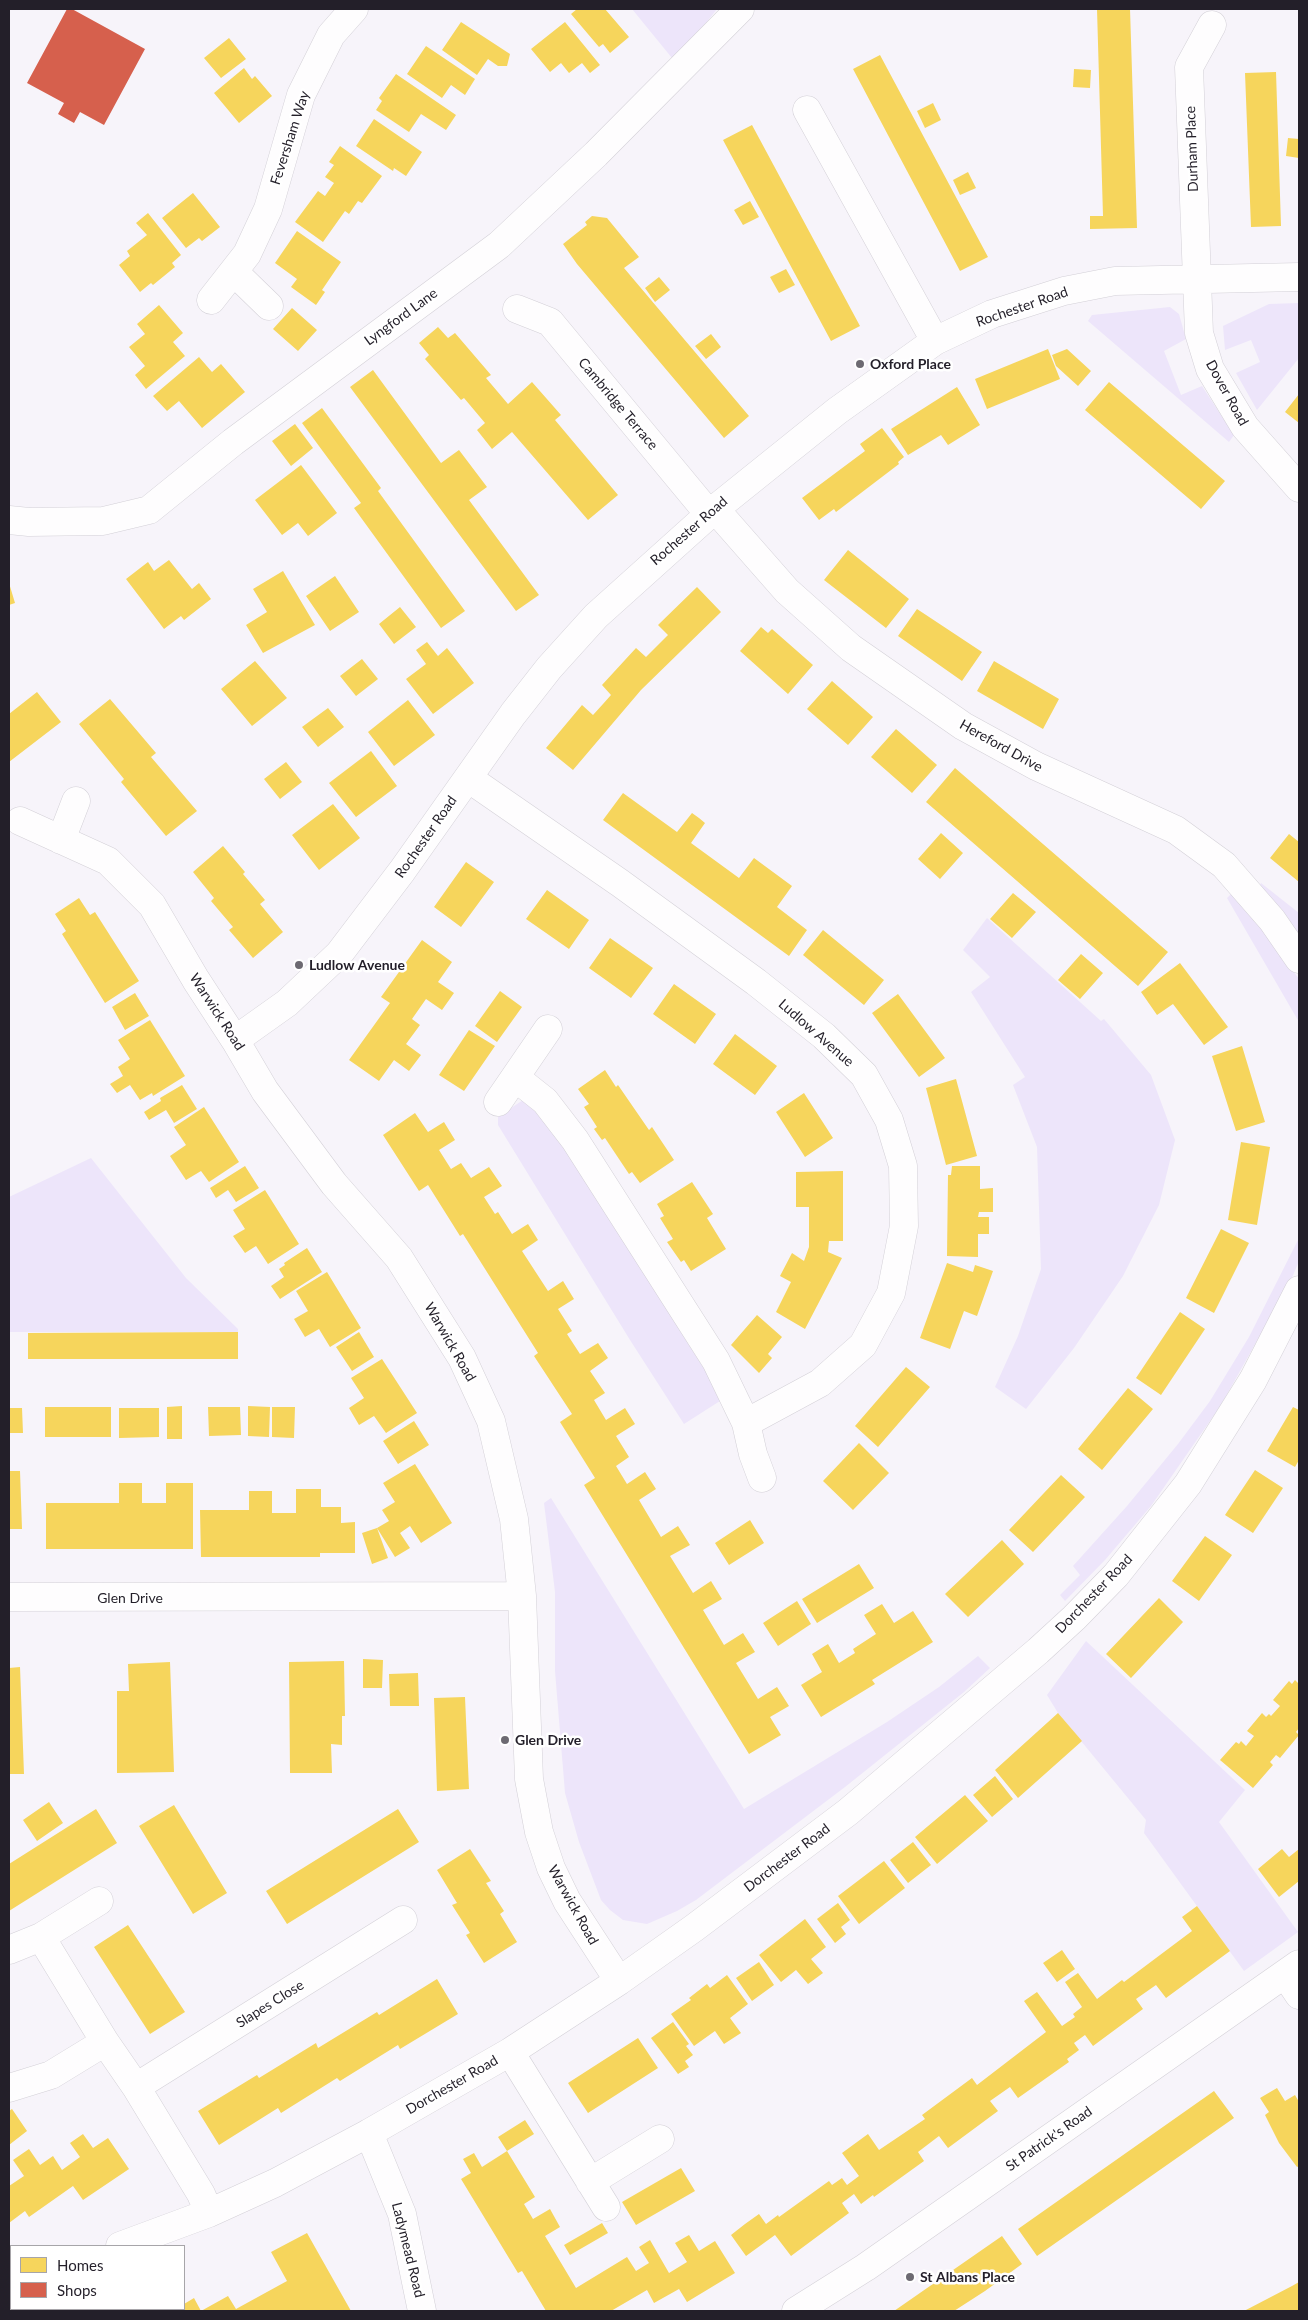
<!DOCTYPE html>
<html>
<head>
<meta charset="utf-8">
<style>
  body { margin:0 }
  #map { position:relative; width:1308px; height:2320px; overflow:hidden; background:#f7f4fa; font-family:Lato,sans-serif }
  canvas { display:block }
  .frame { position:absolute; inset:0; border:10px solid #231f29; pointer-events:none }
  .legend { position:absolute; left:10px; top:2245px; width:175px; height:65px; box-sizing:border-box; background:#fff; border:1px solid #a7a5a9; margin:0; padding:6px 9px; list-style:none; font-size:15px; color:#231f29 }
  .legend li { display:flex; align-items:center; gap:10px; height:25px }
  .legend b { width:25px; border:1px solid #a7a5a9 }
</style>
</head>
<body>
<div id="map">
<canvas width="1308" height="2320"></canvas>
<div class="frame"></div>
<ul class="legend">
<li><b style="height:14px;background:#f6d55c"></b>Homes</li>
<li><b style="height:14px;background:#d6604d"></b>Shops</li>
</ul>
</div>
<script>
const c = document.querySelector('canvas').getContext('2d');
c.lineJoin = 'round';
function fill(path, color) { c.fillStyle = color; c.fill(path, 'evenodd'); }
const toPath = rows => new Path2D(rows.map(r => 'M' + r).join(''));
function trace(path, color, width, dash) { c.strokeStyle = color; c.lineWidth = width; c.lineCap = dash ? 'butt' : 'round'; c.setLineDash(dash || []); c.stroke(path); }
function label(font, color, halo, rows, align = 'center') {
  c.font = font + ' Lato,sans-serif'; c.lineWidth = 5; c.setLineDash([]); c.textBaseline = 'middle'; c.strokeStyle = halo; c.fillStyle = color; for (const [text, x, y, turn = 0] of rows) {
    c.save(); c.translate(x, y); c.rotate((+turn || 0) * Math.PI / 180); c.textAlign = isNaN(turn) ? turn : align; if (halo) c.strokeText(text, 0, 0); c.fillText(text, 0, 0); c.restore();
  }
}
fill(toPath([
  [632,9,717,9,699,32,672,58],
  [1299,303,1299,358,1257,410,1236,373,1260,362,1251,340,1225,350,1223,326,1269,304],
  [1170,307,1179,314,1186,339,1164,351,1181,395,1202,386,1234,435,1229,442,1088,321,1092,315],
  [1261,883,1299,913,1299,938,1259,887],
  [1232,893,1256,920,1299,979,1299,1022,1227,898],
  [987,918,1101,1021,1104,1019,1151,1075,1175,1140,1159,1205,1123,1276,1074,1348,1026,1409,995,1387,1018,1336,1041,1269,1037,1147,1013,1085,1025,1077,971,992,990,977,963,950],
  [523,1100,529,1102,551,1125,706,1372,720,1401,684,1424,630,1340,498,1125,498,1117],
  [91,1158,186,1278,238,1329,238,1332,9,1332,9,1197],
  [1299,1238,1299,1261,1291,1280,1221,1405,1151,1506,1105,1560,1065,1601,1060,1595,1080,1575,1073,1566,1127,1506,1178,1444,1210,1401,1249,1337],
  [551,1498,744,1809,887,1722,939,1687,978,1656,990,1668,964,1692,845,1787,696,1900,677,1911,647,1924,623,1920,610,1910,601,1900,579,1842,565,1793,555,1671,555,1592,544,1503],
  [1086,1641,1245,1790,1219,1822,1298,1932,1244,1971,1144,1833,1146,1820,1058,1713,1047,1695]
]), '#ede5fa');
fill(toPath([
  [577,9,605,9,629,37,610,53,603,44,599,47,571,14],
  [1097,9,1130,9,1137,228,1090,229,1090,216,1103,216],
  [461,22,510,54,507,66,498,66,488,59,477,75,442,50],
  [565,22,600,65,590,73,582,63,569,73,561,63,550,72,531,49],
  [229,38,246,59,221,78,204,58],
  [426,46,475,79,465,95,451,85,442,98,407,74],
  [880,55,988,257,960,271,853,69],
  [244,68,252,79,255,76,272,96,239,123,214,93],
  [1074,69,1091,70,1090,88,1073,87],
  [1276,72,1281,226,1251,227,1245,73],
  [396,74,456,115,446,130,421,114,409,132,376,110,382,101,379,98],
  [933,103,941,120,925,128,917,111],
  [374,119,422,152,406,176,394,168,393,171,356,146],
  [752,125,860,326,831,341,723,140],
  [1288,138,1299,139,1299,158,1286,156],
  [340,146,382,176,362,203,358,201,349,214,345,211,323,242,295,222,318,191,325,196,334,183,325,177,334,165,329,162],
  [968,172,976,188,960,195,953,180],
  [193,193,220,227,202,241,199,238,186,248,162,218],
  [750,201,759,217,743,225,734,210],
  [148,213,181,255,172,263,175,267,153,285,151,283,140,292,119,265,130,256,127,251,147,235,136,223],
  [592,216,607,218,639,257,624,268,749,416,724,438,577,264,563,244,587,225,585,222],
  [297,231,341,262,322,290,325,292,316,305,291,287,297,279,275,263],
  [786,269,795,285,779,293,770,277],
  [659,277,670,290,655,302,645,288],
  [159,305,183,333,173,342,185,356,146,389,135,375,145,366,129,347,145,334,137,324],
  [292,308,317,330,298,351,273,329],
  [438,327,448,338,455,333,491,375,486,378,508,404,532,382,561,415,555,420,618,495,588,520,512,432,492,449,477,430,485,423,464,398,461,400,425,359,429,355,419,343],
  [711,334,721,347,706,359,695,346],
  [1048,349,1060,379,987,409,975,379],
  [1067,349,1091,371,1078,386,1056,366,1052,355],
  [199,357,212,372,221,364,245,392,202,428,179,401,167,411,153,396],
  [373,370,441,463,459,450,487,487,469,500,539,595,516,611,350,387],
  [1109,382,1225,481,1201,509,1085,410],
  [957,387,980,425,948,445,941,435,908,455,891,429],
  [1299,394,1299,423,1285,412],
  [322,408,381,488,378,491,465,611,441,628,354,508,361,503,302,423],
  [295,424,313,448,291,466,272,441],
  [882,428,904,457,898,462,899,464,836,512,834,509,819,520,802,498,865,451,860,444],
  [301,465,337,513,308,536,298,523,282,535,255,500],
  [848,550,909,599,886,628,824,580],
  [169,560,192,589,199,583,211,599,184,620,181,616,164,629,126,579,148,562,154,571],
  [283,571,315,625,263,653,246,625,267,612,253,589],
  [335,576,359,612,330,631,306,596],
  [9,583,15,603,9,605],
  [697,587,721,612,641,690,573,770,546,748,582,705,593,715,603,704,611,695,602,685,636,648,646,657,668,635,658,625],
  [400,607,416,627,394,644,379,624],
  [917,609,982,652,962,681,898,636],
  [761,627,768,633,772,629,813,665,788,694,740,651],
  [427,642,438,656,447,648,474,683,433,714,406,679,426,664,416,650],
  [362,659,378,679,356,696,340,676],
  [255,661,287,698,252,726,221,689],
  [994,661,1059,699,1043,729,977,691],
  [832,681,873,717,848,745,807,709],
  [37,692,61,722,9,762,9,714],
  [110,699,156,753,151,757,197,811,166,836,121,782,124,779,79,724],
  [408,700,435,735,394,766,368,732],
  [328,708,344,727,318,747,302,727],
  [896,729,937,765,912,793,871,757],
  [371,751,397,786,356,817,329,783],
  [286,762,302,782,280,799,264,779],
  [955,768,1168,952,1138,986,926,802],
  [623,793,677,832,692,813,699,818,705,823,691,843,739,878,754,858,792,886,777,907,807,930,789,956,603,820],
  [333,804,360,838,319,870,292,835],
  [941,833,963,853,940,879,918,859],
  [1289,834,1299,842,1299,882,1270,858],
  [223,846,245,872,243,874,265,900,260,904,283,932,253,958,229,930,233,927,211,901,214,898,193,872],
  [466,862,494,882,461,927,434,907],
  [547,890,589,920,569,949,526,919],
  [1013,893,1036,912,1012,938,990,919],
  [79,898,90,915,95,912,139,981,105,1003,62,934,66,931,55,914],
  [823,930,884,980,864,1005,803,955],
  [610,938,653,968,631,998,589,968],
  [422,940,452,962,438,982,454,993,442,1010,426,999,412,1019,420,1025,406,1044,421,1055,409,1071,394,1060,379,1081,349,1060,390,1003,381,997],
  [1081,954,1103,973,1080,999,1058,980],
  [1180,963,1228,1027,1204,1045,1173,1004,1157,1015,1141,992],
  [674,984,716,1014,695,1044,653,1014],
  [500,991,522,1007,497,1042,475,1026],
  [135,993,149,1016,125,1030,112,1007],
  [898,994,945,1058,919,1077,872,1013],
  [150,1020,185,1076,153,1096,152,1093,140,1100,130,1085,117,1093,110,1084,123,1076,118,1067,130,1059,118,1040],
  [469,1030,495,1046,464,1091,439,1075],
  [735,1034,777,1066,755,1095,713,1064],
  [1242,1046,1265,1122,1236,1131,1212,1056],
  [605,1070,616,1087,618,1085,649,1130,652,1127,674,1160,640,1183,632,1172,629,1174,605,1138,602,1140,594,1129,597,1127,584,1107,589,1104,578,1089],
  [956,1079,977,1156,946,1165,926,1088],
  [182,1085,197,1109,174,1123,166,1110,149,1120,144,1112,161,1101,160,1098],
  [804,1093,833,1138,805,1157,776,1112],
  [204,1107,239,1162,209,1182,201,1171,186,1180,170,1156,186,1145,174,1127],
  [415,1113,428,1132,444,1122,455,1140,439,1150,451,1169,461,1163,471,1178,489,1167,502,1186,484,1197,495,1214,498,1212,512,1234,528,1224,538,1240,522,1251,548,1291,563,1281,574,1299,558,1309,572,1331,567,1334,580,1354,598,1343,608,1358,590,1371,605,1393,594,1400,606,1420,625,1408,635,1424,616,1436,629,1457,616,1466,627,1484,645,1472,656,1489,639,1500,661,1537,678,1526,690,1545,670,1556,693,1593,711,1581,722,1599,703,1610,724,1645,743,1633,755,1652,736,1663,758,1699,777,1687,789,1706,770,1717,781,1735,749,1754,584,1485,595,1478,560,1422,572,1414,534,1356,538,1353,463,1234,460,1236,428,1185,419,1191,383,1135],
  [1241,1142,1270,1147,1257,1225,1228,1220],
  [245,1166,259,1188,236,1202,228,1190,216,1198,210,1188],
  [952,1166,980,1166,980,1189,993,1188,993,1212,979,1212,978,1217,989,1217,989,1234,978,1234,978,1257,947,1256,948,1175,951,1175],
  [843,1171,843,1241,829,1241,828,1252,842,1258,805,1329,776,1312,791,1282,780,1276,792,1253,804,1261,809,1247,809,1207,796,1207,796,1172],
  [692,1182,713,1214,707,1218,726,1249,691,1271,684,1260,681,1262,667,1242,673,1239,660,1218,664,1216,657,1204],
  [265,1190,299,1244,268,1264,256,1246,245,1253,233,1236,245,1229,233,1210],
  [1221,1229,1249,1243,1214,1313,1186,1298],
  [307,1248,322,1272,280,1299,271,1286,284,1277,279,1269,285,1265,284,1263],
  [947,1263,973,1272,975,1265,993,1271,977,1316,964,1311,950,1349,920,1338],
  [327,1272,361,1328,330,1347,319,1329,305,1337,294,1319,308,1311,296,1291],
  [1180,1312,1205,1329,1161,1395,1136,1378],
  [757,1315,782,1337,768,1354,772,1358,759,1373,731,1345],
  [238,1332,238,1359,28,1359,28,1333],
  [359,1332,374,1357,352,1371,336,1347],
  [382,1359,417,1413,386,1433,374,1416,359,1425,349,1408,364,1398,351,1378],
  [906,1367,930,1387,878,1447,855,1426],
  [1128,1388,1153,1409,1102,1470,1078,1449],
  [182,1406,182,1439,167,1439,167,1407],
  [248,1406,270,1407,269,1437,248,1436],
  [45,1407,111,1407,111,1437,45,1437],
  [208,1407,240,1407,241,1435,209,1436],
  [272,1407,295,1407,294,1438,272,1437],
  [1293,1407,1299,1410,1299,1460,1295,1467,1267,1451],
  [9,1408,22,1408,23,1433,9,1433],
  [119,1408,159,1408,159,1437,119,1438],
  [414,1421,429,1445,398,1464,383,1441],
  [859,1443,889,1473,853,1510,823,1481],
  [415,1464,452,1523,421,1543,410,1526,400,1533,410,1548,395,1557,377,1528,388,1558,372,1564,362,1533,377,1528,389,1521,382,1510,395,1502,383,1483],
  [1255,1470,1283,1488,1253,1533,1225,1515],
  [9,1471,20,1471,22,1529,9,1529],
  [1061,1475,1085,1497,1033,1552,1009,1530],
  [119,1483,142,1483,142,1503,166,1503,166,1483,193,1483,193,1549,46,1549,46,1503,119,1503],
  [296,1489,321,1489,321,1507,341,1507,341,1523,355,1522,355,1553,320,1553,320,1557,201,1557,200,1510,249,1510,249,1491,272,1491,272,1513,296,1513],
  [750,1520,764,1543,729,1565,715,1543],
  [1205,1536,1232,1555,1199,1601,1172,1581],
  [1002,1540,1024,1564,968,1617,945,1594],
  [859,1564,874,1588,817,1623,802,1599],
  [1159,1598,1183,1622,1131,1678,1106,1654],
  [797,1601,811,1624,778,1646,763,1623],
  [882,1604,894,1623,913,1611,933,1642,872,1680,875,1684,821,1717,801,1685,822,1672,812,1654,828,1644,839,1663,855,1653,853,1649,876,1634,864,1615],
  [363,1659,383,1660,382,1688,363,1688],
  [344,1661,345,1716,342,1716,342,1745,331,1744,332,1773,290,1773,289,1662],
  [170,1662,174,1772,117,1773,117,1691,129,1691,128,1664],
  [20,1667,24,1774,9,1774,9,1668],
  [418,1673,419,1706,390,1706,389,1674],
  [1295,1680,1299,1684,1299,1728,1296,1732,1299,1735,1280,1758,1276,1755,1270,1762,1273,1765,1253,1788,1220,1760,1236,1742,1239,1744,1241,1741,1246,1746,1254,1736,1247,1731,1262,1713,1266,1717,1269,1714,1271,1716,1280,1706,1273,1700,1289,1681,1292,1684],
  [465,1697,469,1789,437,1791,434,1698],
  [1058,1713,1082,1741,1018,1798,995,1770],
  [995,1776,1013,1799,992,1817,973,1795],
  [965,1795,988,1821,937,1864,915,1837],
  [49,1802,63,1823,37,1841,23,1820],
  [174,1805,227,1893,193,1914,139,1826],
  [96,1809,117,1843,9,1911,9,1864],
  [398,1809,419,1842,287,1924,266,1891],
  [913,1842,931,1865,908,1883,890,1860],
  [470,1849,491,1881,486,1883,504,1911,500,1914,517,1942,484,1963,466,1935,470,1933,452,1905,457,1903,437,1870],
  [1282,1849,1289,1857,1299,1849,1299,1881,1279,1897,1258,1869],
  [884,1861,905,1888,859,1924,838,1896],
  [838,1903,850,1920,841,1927,846,1934,835,1943,817,1919],
  [1197,1906,1230,1951,1166,1998,1156,1985,1136,1999,1143,2009,1093,2046,1085,2035,1074,2043,1079,2050,1067,2059,1069,2062,1018,2098,1010,2087,990,2101,998,2111,948,2148,939,2136,918,2152,924,2161,874,2197,873,2195,861,2204,854,2194,842,2203,849,2213,791,2256,775,2235,746,2256,731,2235,745,2224,759,2214,766,2224,778,2215,779,2217,829,2181,832,2185,842,2178,847,2185,859,2176,842,2153,868,2134,879,2150,925,2119,922,2115,972,2078,977,2085,1046,2032,1024,2001,1037,1992,1062,2026,1075,2017,1073,2014,1082,2007,1065,1982,1078,1973,1097,1999,1122,1980,1124,1982,1192,1931,1182,1917],
  [805,1919,826,1947,811,1959,823,1973,808,1984,796,1970,781,1982,759,1955],
  [128,1925,185,2012,150,2034,94,1947],
  [1062,1950,1075,1969,1057,1982,1043,1963],
  [759,1962,774,1985,752,2001,736,1978],
  [727,1975,748,2004,730,2018,741,2033,724,2044,715,2031,694,2046,671,2014,691,2000,689,1998,707,1984,710,1988],
  [437,1979,458,2014,400,2049,398,2045,340,2081,337,2078,281,2113,278,2108,219,2145,198,2111,257,2075,259,2078,316,2043,318,2048,377,2012,379,2015],
  [673,2022,689,2044,686,2046,693,2055,685,2061,689,2067,678,2074,651,2038],
  [638,2038,658,2068,588,2113,568,2083],
  [1277,2088,1285,2101,1295,2095,1299,2102,1299,2166,1297,2167,1279,2143,1265,2115,1269,2112,1260,2098],
  [1214,2091,1234,2118,1037,2256,1018,2229],
  [12,2109,27,2131,9,2145,9,2111],
  [525,2120,534,2134,507,2151,498,2137],
  [83,2134,93,2148,108,2138,129,2169,83,2200,73,2186,29,2217,25,2211,9,2223,9,2186,24,2176,13,2160,29,2149,40,2165,53,2156,62,2170,80,2157,70,2143],
  [507,2151,535,2197,524,2204,533,2219,550,2209,560,2227,545,2236,576,2288,627,2257,636,2271,649,2263,639,2247,650,2240,669,2273,687,2262,675,2243,689,2235,699,2251,715,2241,735,2273,687,2302,679,2289,654,2303,647,2290,611,2311,546,2311,522,2271,518,2273,461,2179,471,2173,463,2159,474,2153,482,2167],
  [681,2168,695,2191,636,2225,622,2202],
  [602,2223,608,2233,570,2255,564,2245],
  [307,2233,351,2311,171,2311,184,2309,184,2304,194,2298,201,2311,228,2296,236,2309,287,2281,271,2252],
  [1002,2236,1022,2264,985,2291,954,2311,894,2311],
  [1299,2282,1299,2311,1244,2311,1292,2286],
  [144,2309,166,2309,168,2311,140,2311]
]), '#f6d55c');
fill(toPath([
  [67,9,72,9,145,49,104,125,80,112,74,123,58,114,64,103,27,83]
]), '#d6604d');
const minor = toPath([
  [1212,25,1189,67,1199,333,1210,369,1245,427,1299,488],
  [807,110,935,341],
  [234,272,269,306],
  [211,300,247,254,268,209,301,95,331,35,354,9],
  [517,309,550,322,709,514],
  [715,509,787,591,851,648,963,726,1036,766,1176,830,1224,865,1272,920,1299,959],
  [9,520,29,522,103,521,149,510,233,442,499,245,596,154,740,9],
  [468,778,620,883,756,982,824,1036,864,1075,889,1120,903,1166,904,1226,891,1293,863,1345,820,1383,746,1423,716,1361,575,1140,545,1101,516,1078],
  [20,821,108,861,152,905,196,980,235,1040,265,1091,334,1184,399,1258,462,1358,491,1421,514,1519,522,1596,529,1779,539,1832,551,1868,567,1901,619,1981],
  [61,840,76,801],
  [235,1040,287,1003,339,954,402,871,513,714,549,668,596,616,715,509,837,411,935,341,992,314,1064,291,1115,281,1299,277],
  [498,1102,548,1029],
  [746,1423,753,1454,762,1478],
  [9,1597,522,1596],
  [41,1937,105,2042],
  [9,1950,41,1937,99,1901],
  [1285,1974,1299,1995],
  [510,2052,606,2207],
  [136,2087,403,1920],
  [9,2088,51,2075,105,2042,136,2087,201,2194,209,2213],
  [369,2133,402,2214,422,2311],
  [590,2182,660,2139],
  [120,2246,209,2213,275,2183,369,2133,510,2052,619,1981,694,1928,848,1812,1038,1651,1074,1618,1116,1575,1188,1484,1253,1380,1299,1290],
  [9,2286,11,2285],
  [89,2309,91,2311],
  [796,2311,866,2267,1299,1964]
]);
trace(minor, '#d3d0d7', 29);
trace(minor, '#fefdfe', 28);
for (const [x, y, r, color] of [
  [860,364,5,"#6d6a72"],
  [299,965,5,"#6d6a72"],
  [505,1740,5,"#6d6a72"],
  [910,2277,5,"#6d6a72"]
]) { const dot = new Path2D(); dot.arc(x, y, r, 0, 2 * Math.PI); c.fillStyle = color; c.fill(dot); trace(dot, '#fff', 2); }
label('14px', '#231f29', '#fff', [
  ["Feversham Way",290,138,-72],
  ["Durham Place",1192,149,-92],
  ["Rochester Road",1022,307,-19],
  ["Lyngford Lane",401,317,-36],
  ["Dover Road",1227,393,61],
  ["Cambridge Terrace",618,404,50],
  ["Rochester Road",689,531,-41],
  ["Hereford Drive",1001,746,29],
  ["Rochester Road",426,837,-55],
  ["Warwick Road",217,1012,57],
  ["Ludlow Avenue",816,1033,41],
  ["Warwick Road",450,1342,60],
  ["Dorchester Road",1094,1594,-46],
  ["Glen Drive",130,1598],
  ["Dorchester Road",787,1858,-37],
  ["Warwick Road",573,1905,61],
  ["Slapes Close",270,2004,-32],
  ["Dorchester Road",452,2085,-30],
  ["St Patrick's Road",1049,2139,-35],
  ["Ladymead Road",408,2250,76]
]);
label('bold 14px', '#231f29', '#fff', [
  ["Oxford Place",870,364],
  ["Ludlow Avenue",309,965],
  ["Glen Drive",515,1740],
  ["St Albans Place",920,2277]
], 'left');
</script>
</body>
</html>
